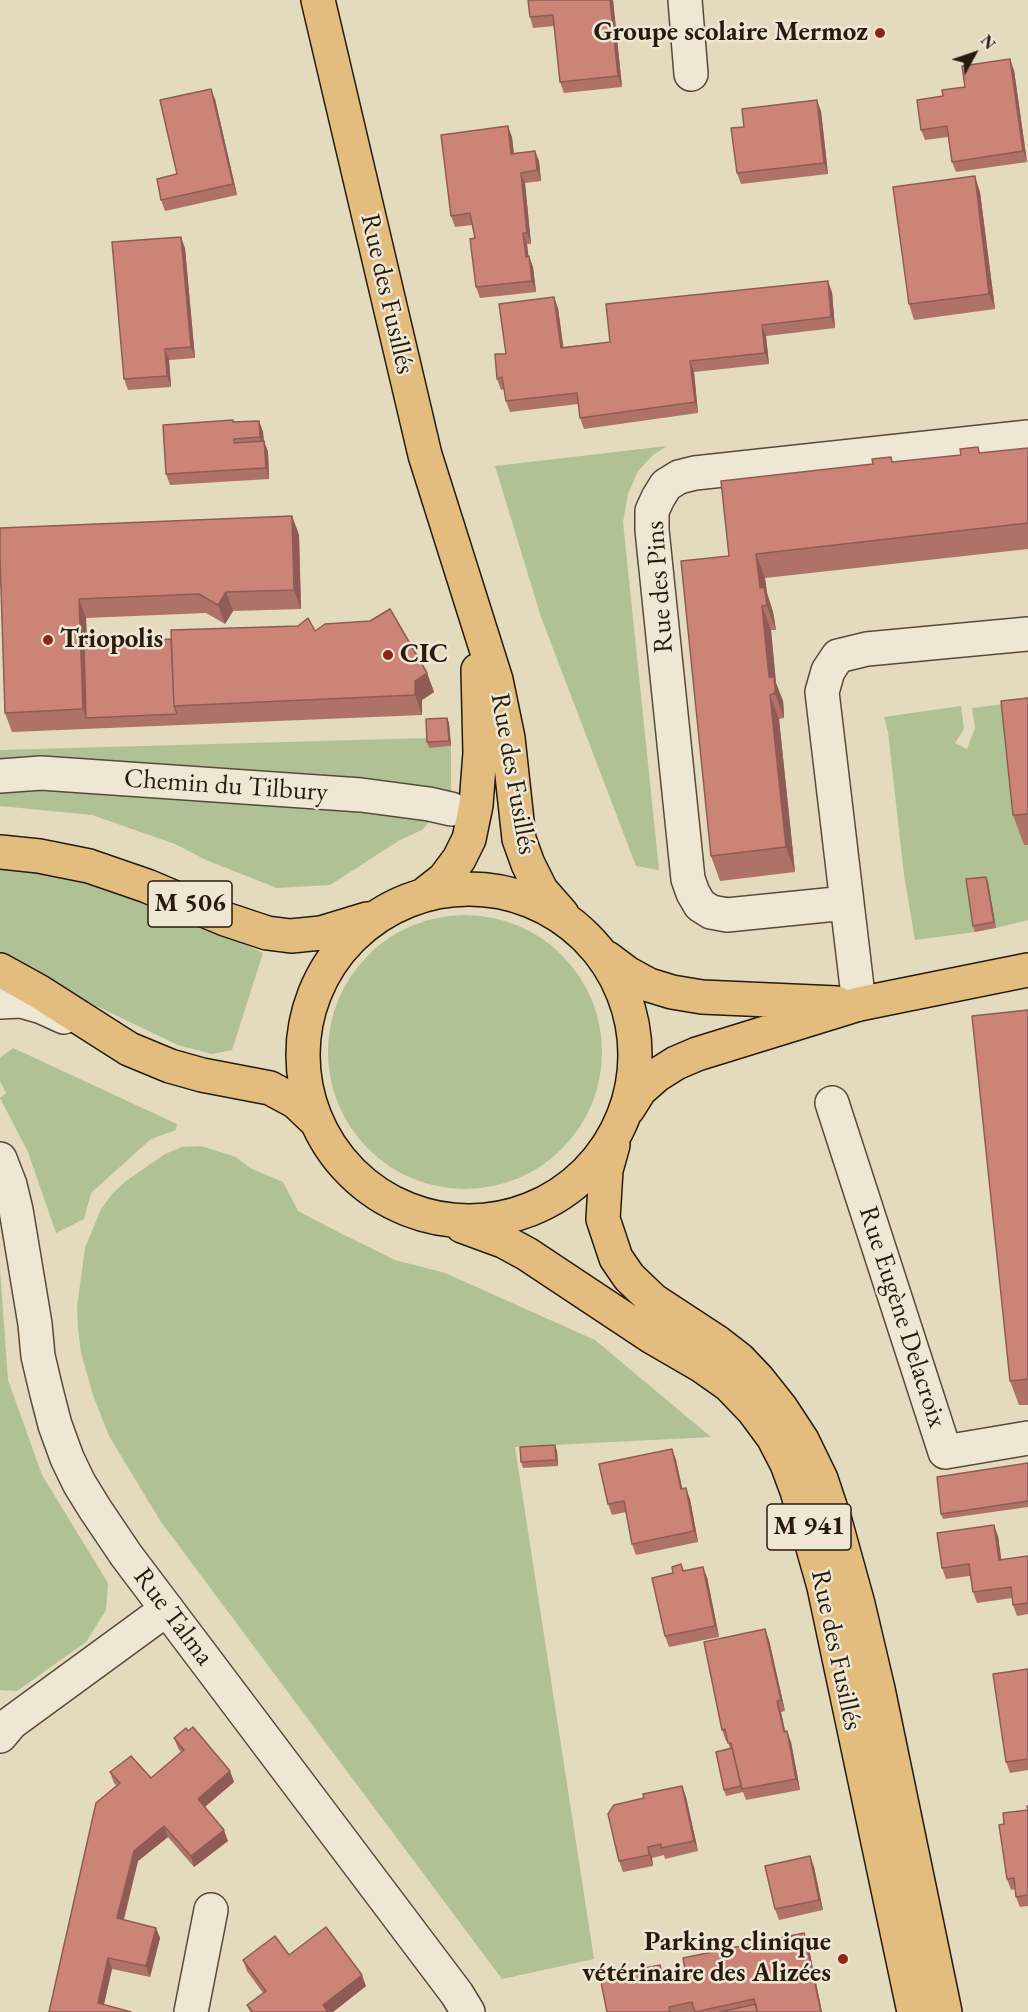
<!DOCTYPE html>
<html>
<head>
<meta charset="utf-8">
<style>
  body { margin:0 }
  #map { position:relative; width:1028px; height:2012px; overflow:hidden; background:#e4dabd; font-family:"EB Garamond",serif }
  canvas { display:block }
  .north { position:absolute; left:944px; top:24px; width:60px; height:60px; -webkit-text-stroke:4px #ede7d4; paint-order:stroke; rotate:50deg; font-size:16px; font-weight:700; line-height:24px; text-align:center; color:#271b0e }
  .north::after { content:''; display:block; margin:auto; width:21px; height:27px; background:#271b0e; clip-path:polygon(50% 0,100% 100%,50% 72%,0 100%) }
</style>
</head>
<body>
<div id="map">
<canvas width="1028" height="2012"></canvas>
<div class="north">N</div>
</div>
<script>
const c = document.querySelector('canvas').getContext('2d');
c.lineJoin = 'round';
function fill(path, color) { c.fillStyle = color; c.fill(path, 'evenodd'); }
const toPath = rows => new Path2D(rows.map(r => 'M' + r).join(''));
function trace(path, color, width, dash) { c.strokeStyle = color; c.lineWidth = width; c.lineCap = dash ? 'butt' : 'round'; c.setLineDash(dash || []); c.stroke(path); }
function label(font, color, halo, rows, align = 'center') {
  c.font = font + ' "EB Garamond",serif'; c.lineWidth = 5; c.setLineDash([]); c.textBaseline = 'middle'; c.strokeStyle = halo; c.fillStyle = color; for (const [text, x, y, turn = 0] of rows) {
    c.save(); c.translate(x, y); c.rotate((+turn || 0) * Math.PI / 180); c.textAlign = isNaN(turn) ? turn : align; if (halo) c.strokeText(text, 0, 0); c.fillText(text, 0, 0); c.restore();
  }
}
fill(toPath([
  [667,446,653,455,638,471,628,494,623,522,659,870,636,866,541,617,495,466],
  [1028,701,1024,845,1028,845,1028,920,996,928,988,883,975,932,915,940,904,875,888,732,884,717,961,706,964,729,955,743,967,749,975,728,972,708],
  [429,738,430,748,451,746,451,809,431,820,422,830,400,840,330,885,277,888,206,860,175,844,92,815,0,806,0,750],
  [0,865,40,866,177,911,263,953,232,1050,212,1054,178,1045,0,960],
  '328 1052a137 137 0 1 1 274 0a137 137 0 1 1-274 0Z',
  [13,1048,177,1124,176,1130,151,1139,91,1193,84,1219,56,1233,28,1152,0,1098,6,1093,0,1081,0,1058],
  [201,1146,236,1157,250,1168,283,1182,298,1211,338,1232,395,1260,445,1273,595,1340,711,1437,515,1447,594,1959,502,1979,161,1522,109,1436,93,1395,81,1353,78,1328,77,1307,85,1248,101,1209,112,1194,126,1181,165,1154,182,1147],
  [0,1269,8,1380,42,1475,108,1583,106,1610,86,1642,17,1691,0,1690]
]), '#afc195');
const minor = toPath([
  [685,0,691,74],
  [0,776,41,773,361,795,429,804,451,809],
  [846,903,727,915,711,912,700,905,693,893,688,879,652,530,652,511,658,498,666,485,679,477,695,473,1028,437],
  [0,1002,21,1001,42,1007,64,1017],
  [859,1004,822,692,828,671,838,656,867,649,1028,634],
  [832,1103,945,1452,1028,1438],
  [0,1159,10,1185,16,1210,35,1324,38,1356,46,1390,55,1425,67,1458,79,1483,95,1509,126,1555,457,1994,468,2012],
  [0,1736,11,1723,167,1609],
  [191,2012,211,1910]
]);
const major = toPath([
  [318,0,425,455,496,680,508,738,519,839,528,864,541,890,562,914],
  [0,852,39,856,89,866,147,886,225,919,267,933,291,936,321,933,367,919],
  '303 1055a166 166 0 1 1 332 0a166 166 0 1 1-332 0Z',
  [425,894,444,879,459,859,469,839,476,805,480,753,478,670],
  [607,958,627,973,649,985,672,992,702,997,837,1003],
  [0,970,38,991,129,1049,170,1066,202,1075,270,1088,296,1102,317,1122],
  [628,1109,640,1090,657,1075,676,1063,697,1054,859,1004,1028,970],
  [613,1145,606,1170,603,1219,616,1258,629,1277,653,1300,717,1342,739,1359,758,1379,781,1408,802,1440,821,1479,835,1521,858,1604,878,1689,945,2012],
  [462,1226,503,1241,527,1254,652,1337,702,1366,729,1385,753,1410,773,1437,787,1464,797,1491,824,1587,914,2012]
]);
trace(minor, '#564b3a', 36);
trace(major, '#271b0e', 36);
trace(minor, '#ede7d4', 33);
trace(major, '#e2bd7e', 33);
fill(toPath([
  [613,0,622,87,564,93,560,82,554,26,533,28,530,17],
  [1014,70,1027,162,956,172,952,162,948,137,925,140,921,130,943,96,965,87],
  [215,99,237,195,165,211,161,200,177,174],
  [821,111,828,174,741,184,737,173,744,127],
  [512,137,514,153,535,151,539,161,541,181,525,183,531,244,527,244,528,256,533,267,536,292,480,298,476,287,475,238,472,225,455,227,451,216],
  [980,192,995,309,914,320,909,304],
  [185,248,195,358,169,360,171,387,128,390,124,379],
  [832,292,835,328,766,336,769,364,694,372,698,413,584,429,580,418,578,404,510,412,506,401,504,389,501,390,497,379,506,354,558,308,563,347,610,342],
  [259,421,263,432,264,441,268,452,269,479,170,485,166,474,234,422],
  [978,447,980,453,1028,448,1028,549,765,578,767,593,773,612,776,630,771,630,776,683,783,701,784,712,784,718,779,719,795,872,720,881,711,856,729,556,893,462,961,455],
  [292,516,299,535,301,609,233,611,225,624,206,613,86,618,87,644,315,631,427,673,434,692,422,700,422,715,12,732,5,713,0,560],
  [1028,698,1028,845,1024,845,1013,815],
  [447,718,449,723,451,746,429,748,427,742],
  [986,877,988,882,996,928,975,932,973,926],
  [1028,1010,1028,1405,1019,1405,1010,1381],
  [555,1445,557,1451,558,1466,523,1468,521,1462],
  [672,1449,676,1460,682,1489,690,1499,698,1542,636,1555,632,1544,626,1512,612,1515,608,1504],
  [1028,1463,1028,1507,943,1519,941,1514],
  [998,1536,1001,1560,1028,1556,1028,1614,1017,1616,1013,1605,1012,1598,977,1603,973,1592,970,1576,946,1579,942,1568],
  [681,1564,684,1571,707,1577,719,1637,669,1647,665,1636,673,1573],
  [765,1629,769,1640,785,1711,781,1712,785,1732,791,1742,800,1790,746,1800,743,1792,726,1796,724,1790,730,1749,728,1741,726,1741,722,1730],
  [1028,1669,1028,1770,1010,1773,1006,1762],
  [174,1738,230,1771,234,1782,205,1807,228,1841,194,1867,168,1837,138,1861,124,1920,156,1928,160,1938,150,1977,112,1969,104,2005,49,2012,117,1786,114,1783,110,1772,151,1778,181,1752,178,1748],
  [682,1786,686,1797,698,1851,665,1859,664,1855,652,1858,653,1866,623,1872,619,1861,644,1798],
  [1028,1806,1028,1906,1020,1907,1016,1897,1015,1889,1011,1890,1007,1879,1004,1824,1028,1810],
  [810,1856,814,1867,823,1910,779,1920,775,1909],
  [808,1944,822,2012,607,2012,660,1965,663,1974],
  [243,1960,366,1986,333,2012,250,2012,247,2005,263,1993,247,1971]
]), '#af7268');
fill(toPath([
  [610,0,613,0,622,87,618,76],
  [1010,59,1014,70,1027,162,1023,151],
  [211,89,215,99,237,195,233,184],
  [817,100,821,111,828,174,824,163],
  [508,126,512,137,515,165,511,154],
  [535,151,539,161,541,181,537,170],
  [521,173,525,183,531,244,527,233],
  [975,176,980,192,995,309,989,294],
  [523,233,527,244,530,268,526,257],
  [181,237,185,248,195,358,191,347],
  [529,256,533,267,536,292,532,281],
  [828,281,832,292,835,328,831,317],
  [554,297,558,308,565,358,561,348],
  [762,325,766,336,769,364,765,353],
  [165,349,169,360,171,387,167,376],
  [690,361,694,372,698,413,695,402],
  [259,421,263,432,264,448,260,437],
  [264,441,268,452,269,479,266,468],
  [292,516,299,535,301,609,294,590],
  [756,554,765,578,767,593,773,612,776,630,760,588],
  [226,592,233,611,225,624,218,605],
  [79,599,86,618,90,718,86,718,83,709],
  [762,606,771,630,776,683,783,701,784,718,769,677],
  [427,673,434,692,422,700,422,715,415,695,415,681],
  [770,695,779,719,795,872,786,847],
  [447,718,449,723,451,746,449,741],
  [986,877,988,882,996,928,994,922],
  [555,1445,557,1451,558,1466,556,1460],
  [672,1449,676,1460,685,1500,681,1489],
  [686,1488,690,1499,698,1542,694,1531],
  [994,1525,998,1536,1003,1571,999,1560],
  [703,1567,707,1577,719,1637,715,1626],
  [765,1629,769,1640,785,1711,781,1700],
  [777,1701,781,1712,788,1743,784,1732],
  [787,1731,791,1742,800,1790,796,1779],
  [230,1771,234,1782,202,1809,198,1799],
  [682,1786,686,1797,698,1851,694,1841],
  [164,1826,168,1837,138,1861,121,1929,117,1918,134,1851],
  [224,1830,228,1841,194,1867,191,1856],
  [648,1847,652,1858,653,1866,649,1855],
  [810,1856,814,1867,823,1910,819,1900],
  [156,1928,160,1938,150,1977,146,1966],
  [804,1933,808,1944,822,2012,821,2012],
  [108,1958,112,1969,102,2012,98,2003],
  [362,1975,366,1986,333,2012,326,2012,323,2005]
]), '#8f5c55');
const building = toPath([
  [528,0,610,0,618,76,560,82,553,15,530,17,528,0],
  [1010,59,1023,151,952,162,947,126,921,130,917,100,943,96,942,90,965,87,962,66,1010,59],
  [211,89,233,184,161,200,157,179,177,174,160,100,211,89],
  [817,100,824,163,737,173,731,128,744,127,742,109,817,100],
  [508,126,511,154,535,151,537,170,521,173,527,233,523,233,526,257,529,256,532,281,476,287,470,239,475,238,470,213,451,216,441,135,508,126],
  [975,176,989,294,909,304,893,187,975,176],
  [181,237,191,347,165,349,167,376,124,379,112,242,181,237],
  [828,281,831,317,762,325,765,353,690,361,695,402,580,418,577,393,506,401,502,377,497,379,495,354,506,354,499,304,554,297,561,348,610,342,606,304,828,281],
  [233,420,233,422,259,421,260,437,234,439,234,443,264,441,266,468,166,474,163,425,233,420],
  [978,447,979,453,1028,448,1028,523,756,554,760,588,764,587,767,605,762,606,769,677,774,677,775,688,775,693,770,695,786,847,711,856,681,561,729,556,721,481,873,464,872,459,891,457,892,462,961,455,960,449,978,447],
  [292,516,294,590,226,592,218,605,199,594,79,599,83,709,5,713,0,558,0,528,292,516],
  [390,609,427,673,415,681,415,695,174,706,171,630,298,626,308,618,315,631,325,624,370,621,390,609],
  [171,639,174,706,177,714,86,718,84,644,171,639],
  [1028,698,1028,814,1013,815,1001,701,1028,698],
  [447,718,449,741,427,742,426,719,447,718],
  [986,877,994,922,973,926,966,879,986,877],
  [1028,1010,1028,1379,1010,1381,972,1016,1028,1010],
  [555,1445,556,1460,521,1462,520,1447,555,1445],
  [672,1449,681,1489,686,1488,694,1531,632,1544,624,1501,608,1504,599,1464,672,1449],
  [1028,1463,1028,1501,941,1514,937,1477,1028,1463],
  [994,1525,999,1560,1028,1556,1028,1603,1013,1605,1011,1587,973,1592,969,1564,942,1568,937,1533,994,1525],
  [681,1564,683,1571,703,1567,715,1626,665,1636,652,1578,673,1573,672,1567,681,1564],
  [765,1629,781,1700,777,1701,781,1718,784,1732,787,1731,796,1779,742,1789,731,1743,728,1743,725,1729,722,1730,704,1642,765,1629],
  [1028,1669,1028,1759,1006,1762,993,1674,1028,1669],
  [193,1727,230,1771,198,1799,224,1830,191,1856,164,1826,134,1851,117,1918,156,1928,146,1966,108,1958,98,2003,131,2012,49,2012,96,1803,120,1783,110,1772,131,1756,151,1778,184,1750,174,1738,186,1728,188,1731,193,1727],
  [732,1748,741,1786,724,1790,716,1752,732,1748],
  [682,1786,694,1841,661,1848,661,1844,648,1847,649,1855,619,1861,608,1814,614,1805,644,1798,643,1794,682,1786],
  [1027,1806,1028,1806,1028,1895,1016,1897,1014,1878,1007,1879,999,1825,1004,1824,1003,1813,1028,1810,1027,1806],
  [810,1856,819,1900,775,1909,765,1866,810,1856],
  [326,1927,362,1975,323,2005,328,2012,253,2012,247,2005,266,1991,243,1960,275,1936,289,1955,326,1927],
  [804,1933,821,2012,757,2012,754,1999,695,2012,692,2002,669,2007,670,2012,607,2012,600,1977,660,1965,662,1974,685,1969,683,1958,804,1933],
  [756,2004,757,2012,720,2012,756,2004]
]);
fill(building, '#cc8479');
trace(building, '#8f5c55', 1.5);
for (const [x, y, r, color] of [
  [880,33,6,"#8f2418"],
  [48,640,6,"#8f2418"],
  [388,655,6,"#8f2418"],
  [843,1959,6,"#8f2418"]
]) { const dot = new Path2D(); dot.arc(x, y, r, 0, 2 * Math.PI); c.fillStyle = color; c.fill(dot); trace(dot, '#ede7d4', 2); }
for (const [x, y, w] of [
  [190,904,84],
  [809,1527,84]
]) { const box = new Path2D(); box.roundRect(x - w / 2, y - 23, w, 46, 4.5); c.fillStyle = '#ede7d4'; c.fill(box); trace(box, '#271b0e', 1.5); }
label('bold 26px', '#271b0e', null, [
  ["M 506",190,904],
  ["M 941",809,1527]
]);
label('bold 27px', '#271b0e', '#ede7d4', [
  ["Groupe scolaire Mermoz",868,33],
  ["Triopolis",60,640,"left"],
  ["CIC",400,655,"left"],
  ["Parking clinique",831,1943],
  ["vétérinaire des Alizées",831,1974]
], 'right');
label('27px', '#271b0e', '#ede7d4', [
  ["Rue des Fusillés",387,294,77],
  ["Rue des Pins",660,587,-94],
  ["Rue des Fusillés",513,774,80],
  ["Chemin du Tilbury",226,786,4],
  ["Rue Eugène Delacroix",902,1317,72],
  ["Rue Talma",173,1617,53],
  ["Rue des Fusillés",836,1650,78]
]);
</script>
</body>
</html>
